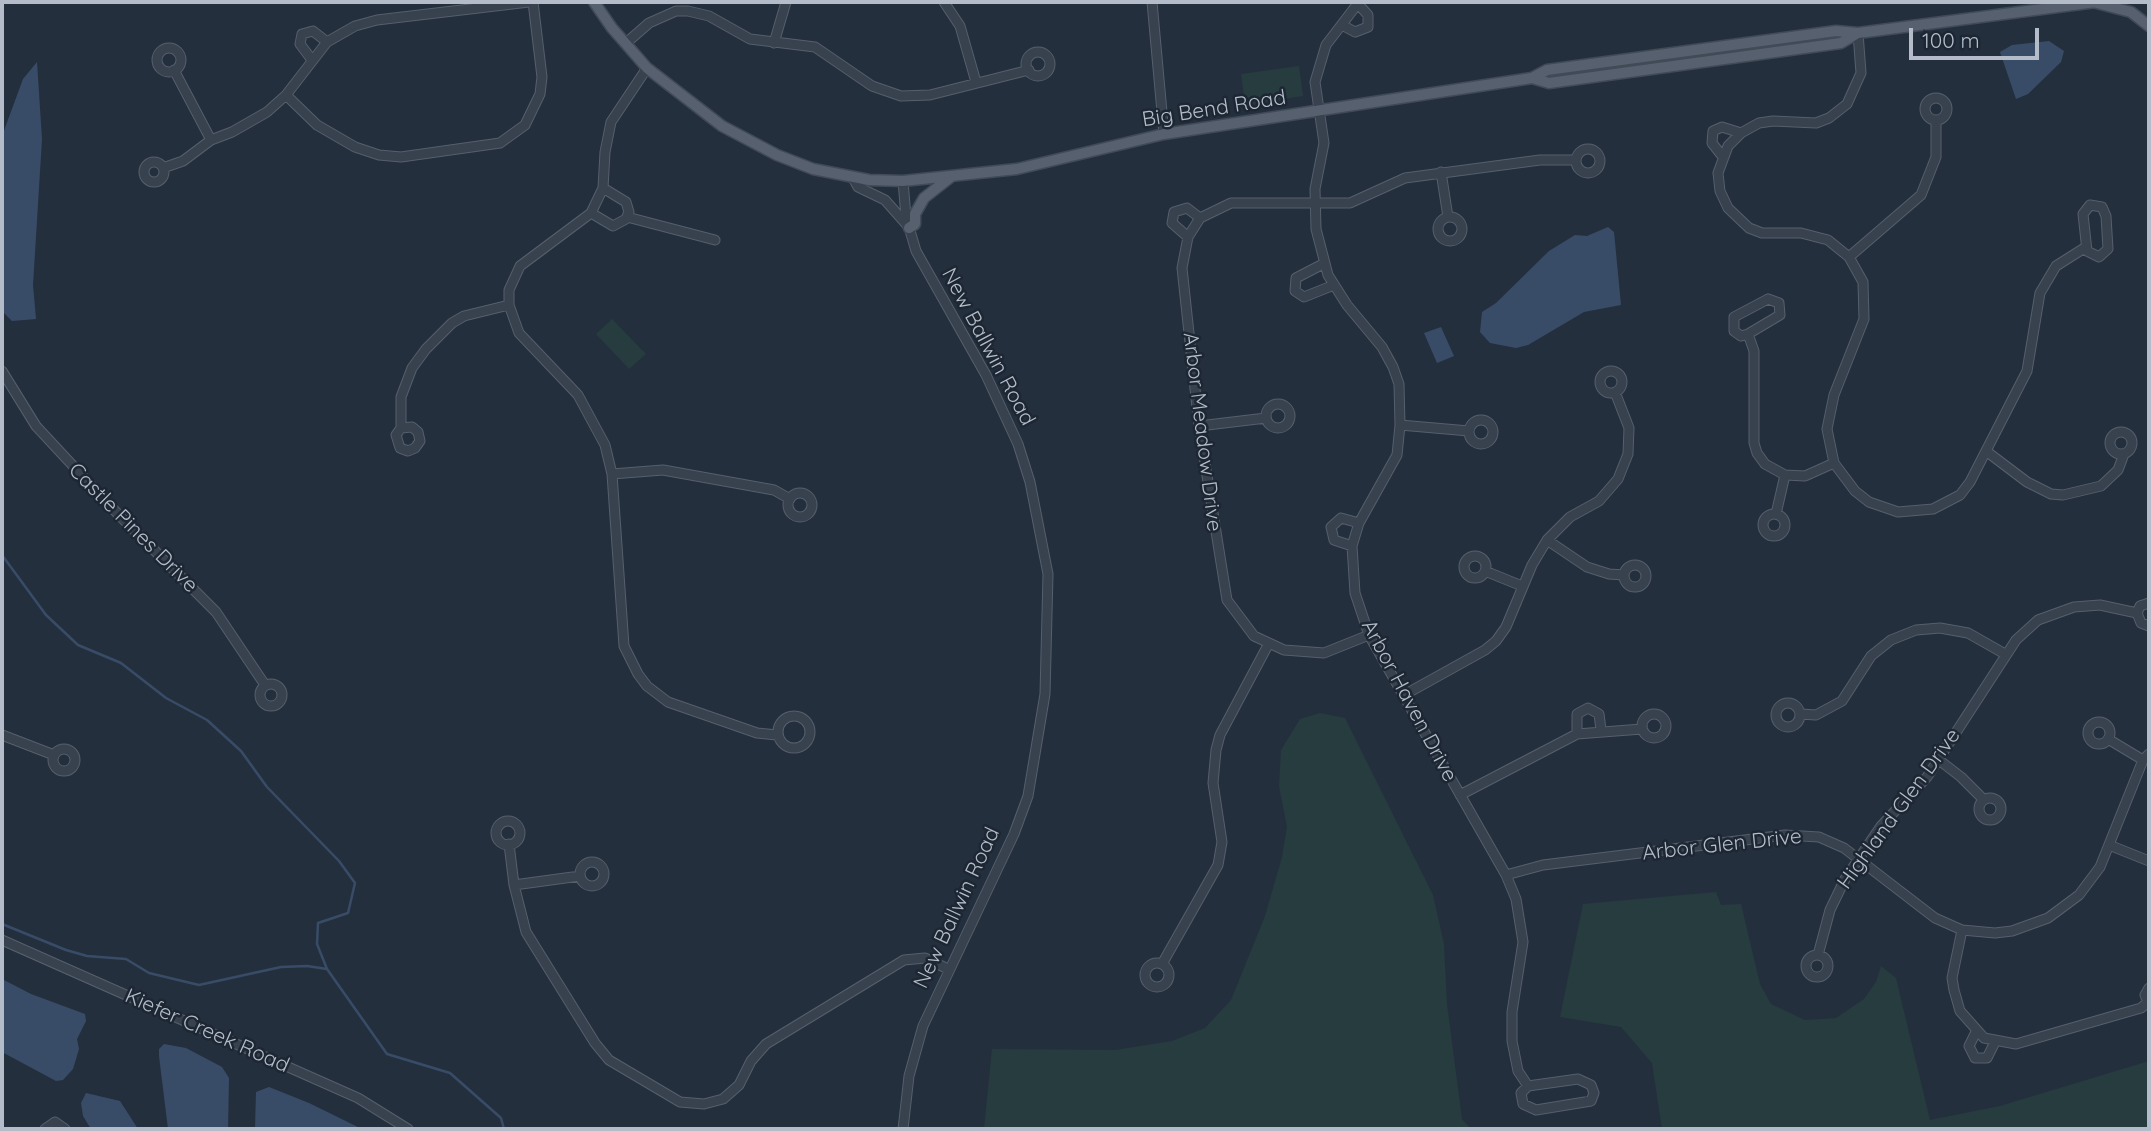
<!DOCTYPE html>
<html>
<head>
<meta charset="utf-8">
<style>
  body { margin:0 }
  #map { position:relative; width:2151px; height:1131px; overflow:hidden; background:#242f3e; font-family:Quicksand,sans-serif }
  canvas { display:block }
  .frame { position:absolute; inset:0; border:4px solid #b4bcc9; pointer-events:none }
  .scale { position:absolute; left:1909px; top:28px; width:130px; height:32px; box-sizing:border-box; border:4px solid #b4bcc9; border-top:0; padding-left:9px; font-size:21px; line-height:24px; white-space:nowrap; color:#b4bcc9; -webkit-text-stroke:5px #1d2633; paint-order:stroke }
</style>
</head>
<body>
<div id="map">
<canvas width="2151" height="1131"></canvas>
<div class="frame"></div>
<div class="scale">100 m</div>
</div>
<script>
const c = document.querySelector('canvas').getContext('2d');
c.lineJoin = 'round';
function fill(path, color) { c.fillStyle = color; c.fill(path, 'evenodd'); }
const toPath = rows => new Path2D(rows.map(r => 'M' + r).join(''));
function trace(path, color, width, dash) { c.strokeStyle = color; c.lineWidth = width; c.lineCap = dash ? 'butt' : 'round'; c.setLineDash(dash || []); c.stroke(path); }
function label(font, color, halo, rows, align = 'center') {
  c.font = font + ' Quicksand,sans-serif'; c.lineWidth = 5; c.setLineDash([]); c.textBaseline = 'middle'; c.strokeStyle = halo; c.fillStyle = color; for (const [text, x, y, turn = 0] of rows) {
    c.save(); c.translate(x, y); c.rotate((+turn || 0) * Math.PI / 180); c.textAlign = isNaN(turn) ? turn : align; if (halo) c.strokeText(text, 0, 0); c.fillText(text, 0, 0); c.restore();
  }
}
fill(toPath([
  [1299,66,1303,96,1245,105,1241,74],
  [612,319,646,354,629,369,596,334],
  [1320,713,1345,718,1433,895,1444,944,1447,1004,1462,1119,1471,1129,984,1129,992,1049,1115,1050,1172,1041,1205,1028,1231,1000,1265,916,1282,857,1287,827,1279,786,1281,750,1300,719],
  [1716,892,1721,905,1741,904,1760,984,1771,1004,1805,1020,1836,1018,1864,999,1876,982,1881,966,1896,978,1930,1120,2000,1106,2149,1061,2149,1129,1662,1129,1652,1063,1621,1027,1560,1017,1583,904]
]), '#263c3f');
fill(toPath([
  [2049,41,2064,51,2061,62,2028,94,2016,99,2000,52,2012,45],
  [37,62,42,139,33,285,36,319,12,321,2,311,2,136,23,79],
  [1608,227,1614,232,1621,305,1584,312,1528,345,1516,348,1490,343,1480,332,1482,312,1496,303,1549,251,1575,235,1587,236],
  [1441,327,1454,356,1437,363,1424,333],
  [2,979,31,994,85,1014,86,1021,77,1039,79,1049,73,1069,63,1080,56,1081,2,1052],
  [164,1044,186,1048,222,1067,229,1078,228,1129,168,1129,159,1056,159,1049],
  [269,1087,309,1103,362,1129,255,1129,256,1092],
  [86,1093,120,1101,138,1129,91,1129,83,1116,81,1103]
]), '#394c67');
trace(toPath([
  [2,555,46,615,78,645,121,663,166,698,207,720,241,751,267,787,339,861,355,883,348,913,318,923,317,944,327,969],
  [2,924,66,950,87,956,126,959,149,973,199,985,281,967,307,966,327,969,387,1054,450,1073,501,1118,504,1129]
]), '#394c67', 2.5);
const minor = toPath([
  [944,2,960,26,976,82],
  [1152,2,1164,134],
  [1359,2,1326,45,1315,82,1324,143,1315,189,1316,229,1328,275,1347,305,1382,347,1393,367,1399,384,1400,425,1397,455,1359,523,1352,546,1355,593,1369,635,1506,875,1516,899,1523,942,1512,1012,1512,1041,1518,1071,1528,1086],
  [1342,25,1355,32,1368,27,1368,15,1358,4],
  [1858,33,1861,73,1847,104,1829,118,1816,123,1773,121,1759,123,1741,133,1728,146,1718,173,1720,191,1728,208,1749,228,1762,233,1801,233,1828,240,1849,257,1863,282,1864,319,1834,395,1827,429,1834,463,1855,491,1869,502,1898,512,1933,509,1960,495,1970,482,2027,371,2040,293,2056,266,2086,247],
  [774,43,786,2],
  [625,44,649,23,676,11,688,11,709,16,750,39,815,47,872,86,901,96,930,95,1029,70],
  '157 60a12 12 0 1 1 24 0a12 12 0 1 1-24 0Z',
  '1026 64a12 12 0 1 1 24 0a12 12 0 1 1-24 0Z',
  [312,60,300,44,302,34,313,31,327,42],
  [647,68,611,122,605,152,603,188,591,213,520,266,509,290,509,305,519,333,578,395,605,445,612,474,624,646,638,674,647,686,668,702,757,733,777,735],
  [174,70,211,140],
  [286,95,317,125,355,147,379,155,401,157,500,143,525,125,540,94,542,77,533,2],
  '1925 109a11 11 0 1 1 22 0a11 11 0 1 1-22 0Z',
  '1576 161a12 12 0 1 1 24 0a12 12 0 1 1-24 0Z',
  [1723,157,1712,143,1713,131,1722,127,1741,133],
  '144 172a10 10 0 1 1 20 0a10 10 0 1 1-20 0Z',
  [163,168,183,161,211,140,232,132,267,112,286,95,327,42,355,26,377,20,529,2],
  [1441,172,1448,217],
  [853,178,858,187,885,200,908,226],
  [2090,205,2102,207,2106,216,2108,249,2099,257,2087,251,2083,214,2090,205],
  [591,213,613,226,626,219,629,212,626,202,603,188],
  [627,217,715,240],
  '1438 229a12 12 0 1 1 24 0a12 12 0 1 1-24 0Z',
  [1188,237,1172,223,1174,212,1187,208,1200,218],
  [1849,257,1921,195,1936,157,1936,121],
  [1323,264,1296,278,1295,291,1304,297,1334,285],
  [1768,299,1779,303,1780,315,1748,334,1741,336,1734,331,1734,317,1768,299],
  [1748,334,1754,351,1754,443,1757,453,1765,464,1785,475,1805,476,1834,463],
  '1600 382a11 11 0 1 1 22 0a11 11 0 1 1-22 0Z',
  [2,371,36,426,116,512,216,612,265,685],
  '1266 416a12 12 0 1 1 24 0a12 12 0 1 1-24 0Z',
  '1469 432a12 12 0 1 1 24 0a12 12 0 1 1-24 0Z',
  [1400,425,1469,431],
  [1199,426,1266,418],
  [401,428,412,427,418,432,420,441,415,448,408,451,400,448,396,435,401,428,401,397,412,368,426,349,452,323,464,316,509,305],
  '2110 443a11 11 0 1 1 22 0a11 11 0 1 1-22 0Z',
  [1986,451,2027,482,2051,494,2063,495,2101,486,2118,470,2124,454],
  [612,474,663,470,774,490,790,499],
  '788 505a12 12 0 1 1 24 0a12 12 0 1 1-24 0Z',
  '1763 525a11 11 0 1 1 22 0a11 11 0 1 1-22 0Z',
  [1776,514,1785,475],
  [1547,540,1587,567,1609,574,1624,575],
  [1352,546,1334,540,1331,527,1341,518,1359,523],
  '1464 567a11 11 0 1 1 22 0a11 11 0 1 1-22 0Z',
  '1624 576a11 11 0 1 1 22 0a11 11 0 1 1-22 0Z',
  [1485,571,1522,586],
  [2149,603,2140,606,2137,613,2141,623,2149,626],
  [1369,635,1324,653,1284,650,1254,636,1227,600,1199,426,1182,268,1188,237,1200,218,1231,203,1350,203,1405,178,1540,160,1575,160],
  '260 695a11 11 0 1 1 22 0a11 11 0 1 1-22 0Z',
  [1404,695,1485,650,1496,641,1506,627,1532,565,1547,540,1570,517,1599,501,1618,479,1628,454,1629,428,1615,392],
  '1776 715a12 12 0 1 1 24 0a12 12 0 1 1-24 0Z',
  [1800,714,1816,715,1842,701,1871,656,1891,640,1916,630,1940,628,1968,633,2005,654],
  '1642 726a12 12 0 1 1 24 0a12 12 0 1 1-24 0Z',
  '778 732a16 16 0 1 1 32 0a16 16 0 1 1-32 0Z',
  '2088 733a11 11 0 1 1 22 0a11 11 0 1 1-22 0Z',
  [1577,734,1577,714,1588,708,1599,714,1601,730],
  [2,735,54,755],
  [2108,739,2143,760],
  '53 760a11 11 0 1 1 22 0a11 11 0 1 1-22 0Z',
  [1939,760,1961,777,1983,799],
  [1460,795,1577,734,1642,729],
  '1979 809a11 11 0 1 1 22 0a11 11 0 1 1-22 0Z',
  '496 833a12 12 0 1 1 24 0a12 12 0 1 1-24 0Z',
  [509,844,514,885,526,932,595,1043,609,1060,680,1102,704,1104,723,1099,739,1085,751,1061,766,1044,904,960,925,958,948,969],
  [2109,845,2149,861],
  '580 874a12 12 0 1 1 24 0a12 12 0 1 1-24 0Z',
  [1506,875,1543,865,1785,835,1819,837,1844,848,1935,918,1962,930,1995,933,2012,931,2048,918,2079,895,2100,867,2143,760,2149,754],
  [514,885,580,876],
  [1962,930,1952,978,1954,990,1960,1011,1984,1038,2016,1044,2141,1008,2147,1003],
  [2,940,358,1098,408,1129],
  '1806 966a11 11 0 1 1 22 0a11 11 0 1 1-22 0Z',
  [1818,955,1830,910,1845,879,1881,826,1927,777,2016,640,2038,620,2074,607,2100,605,2137,613],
  '1145 975a12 12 0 1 1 24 0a12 12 0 1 1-24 0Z',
  [1162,964,1218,865,1222,842,1213,783,1216,750,1220,735,1268,645],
  [2149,1005,2145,995,2149,988],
  [1976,1032,1969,1046,1975,1058,1987,1058,1995,1042],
  [1578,1079,1591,1085,1594,1093,1591,1101,1536,1110,1523,1104,1521,1093,1528,1086,1578,1079],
  [45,1129,55,1122,65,1129],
  [903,1129,909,1076,923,1026,1014,834,1028,796,1045,694,1048,574,1030,482,1018,444,986,375,916,251,906,217,903,181]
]);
const major = toPath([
  [594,2,612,28,647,68,722,126,777,155,813,169,869,180,903,181,1017,169,1164,134,1532,78,1547,70,1836,31,1858,33,2096,2],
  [2093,2,2131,12,2149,26],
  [1532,78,1549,83,1841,43,1858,33],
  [909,228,915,224,915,214,924,198,952,176]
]);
trace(minor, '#565f6c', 11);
trace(major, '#414a57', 13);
trace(minor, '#38414e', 9);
trace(major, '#56606e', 10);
label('21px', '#b4bcc9', '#1d2633', [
  ["Big Bend Road",1214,109,-9],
  ["New Ballwin Road",988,347,62],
  ["Arbor Meadow Drive",1202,432,83],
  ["Castle Pines Drive",133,528,45],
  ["Arbor Haven Drive",1409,701,62],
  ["Highland Glen Drive",1899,809,-54],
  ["Arbor Glen Drive",1722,845,-6],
  ["New Ballwin Road",957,908,-65],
  ["Kiefer Creek Road",207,1031,24]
]);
</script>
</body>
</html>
